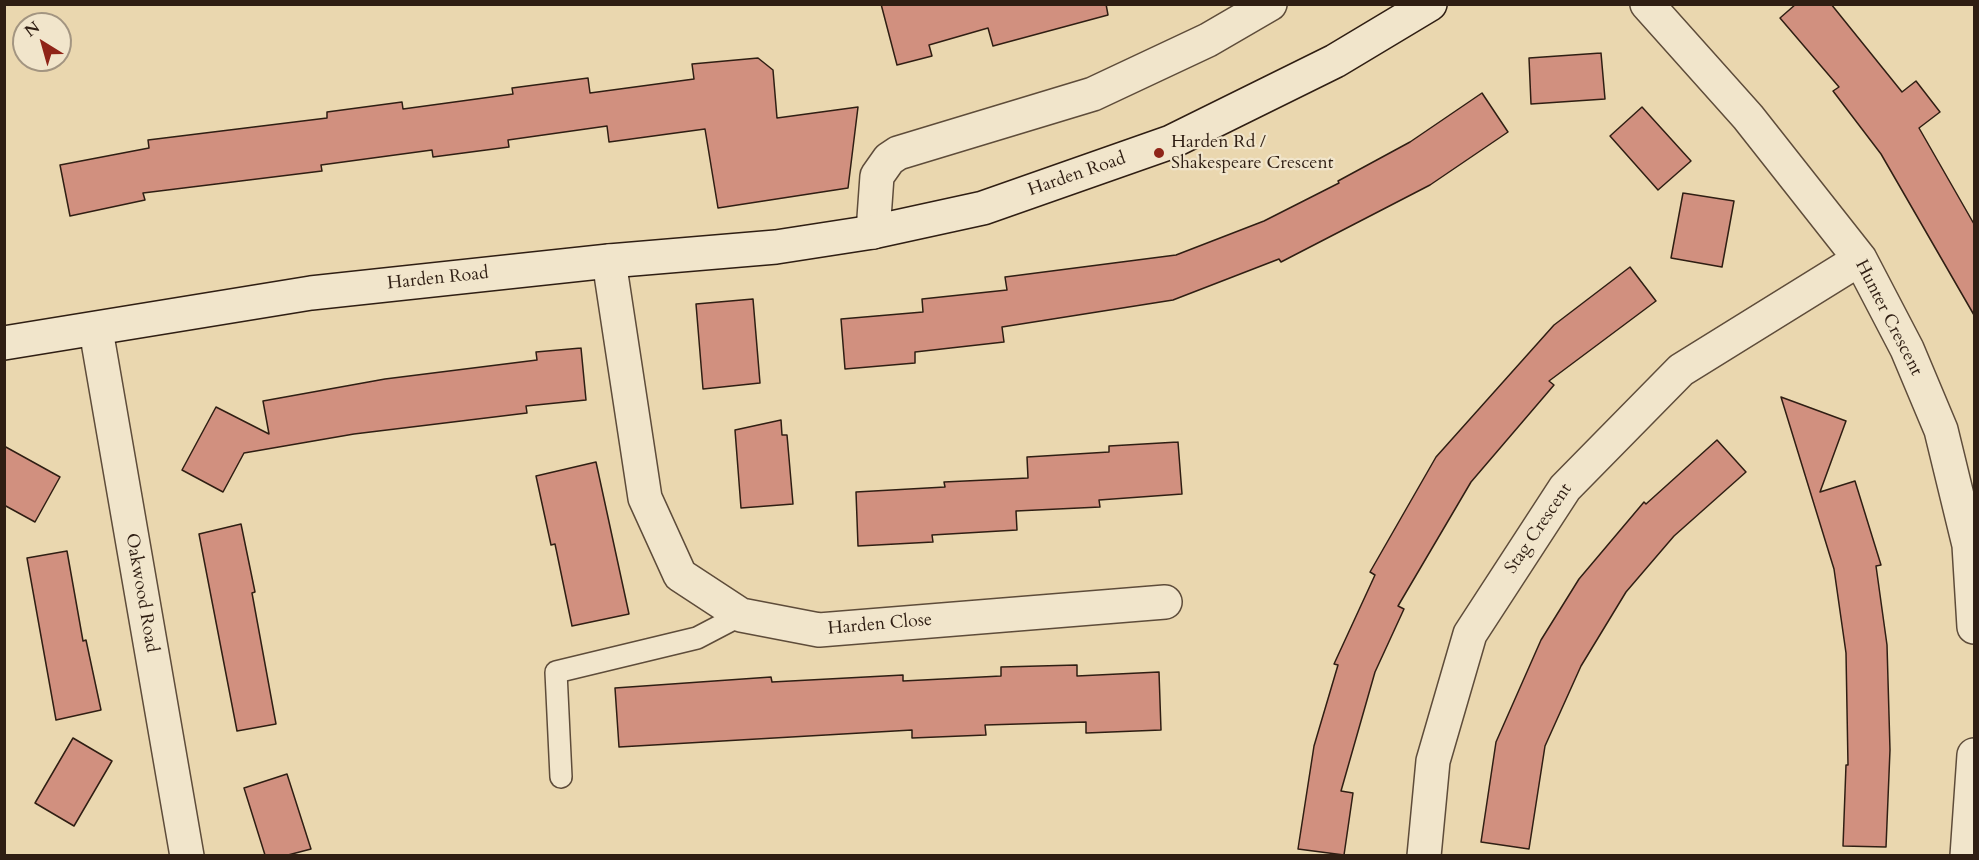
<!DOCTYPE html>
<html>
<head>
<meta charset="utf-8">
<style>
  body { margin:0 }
  #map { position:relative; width:1979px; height:860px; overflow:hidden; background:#ead7af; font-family:Cardo,serif }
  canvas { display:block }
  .frame { position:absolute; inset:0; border:6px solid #2f1e13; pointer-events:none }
  .north { position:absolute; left:12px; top:12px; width:60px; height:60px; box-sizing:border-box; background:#f1e5cb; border:2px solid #a39581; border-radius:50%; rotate:323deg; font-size:16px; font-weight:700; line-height:24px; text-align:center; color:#2f1e13 }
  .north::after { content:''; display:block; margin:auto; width:21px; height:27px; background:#8f2418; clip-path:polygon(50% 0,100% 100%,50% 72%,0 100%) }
</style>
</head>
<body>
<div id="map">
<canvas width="1979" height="860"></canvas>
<div class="frame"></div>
<div class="north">N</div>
</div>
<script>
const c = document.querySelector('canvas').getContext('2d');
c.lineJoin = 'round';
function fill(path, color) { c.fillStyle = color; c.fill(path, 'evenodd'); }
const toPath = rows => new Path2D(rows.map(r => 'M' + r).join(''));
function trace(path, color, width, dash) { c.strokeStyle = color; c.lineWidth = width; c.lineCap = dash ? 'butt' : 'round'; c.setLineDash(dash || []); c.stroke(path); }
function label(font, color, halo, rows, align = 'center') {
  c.font = font + ' Cardo,serif'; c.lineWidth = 4.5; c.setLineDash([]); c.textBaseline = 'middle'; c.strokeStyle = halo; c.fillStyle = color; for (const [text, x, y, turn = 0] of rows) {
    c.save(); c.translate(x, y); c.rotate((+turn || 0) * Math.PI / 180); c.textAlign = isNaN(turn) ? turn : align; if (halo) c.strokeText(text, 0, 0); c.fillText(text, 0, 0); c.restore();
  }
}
const building = toPath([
  [881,4,1106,4,1108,15,993,46,988,28,929,45,932,56,897,65,881,4],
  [1796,4,1831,4,1902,92,1916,81,1940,112,1919,128,1974,224,1974,315,1881,154,1833,91,1839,87,1780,18,1796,4],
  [1601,53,1605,99,1531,104,1529,58,1601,53],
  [758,58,773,70,777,118,858,107,848,188,718,208,705,129,609,142,607,126,508,140,509,147,433,157,432,150,321,165,322,171,143,193,145,200,70,216,60,165,149,148,148,140,327,118,327,112,402,102,403,109,513,94,512,88,588,78,590,93,694,79,692,64,758,58],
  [1482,93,1508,132,1430,185,1281,262,1279,259,1173,300,1002,327,1004,342,915,352,915,363,845,369,841,319,923,312,922,299,1007,290,1005,277,1176,255,1264,221,1339,183,1338,181,1410,142,1482,93],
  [1642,107,1691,161,1658,190,1610,136,1642,107],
  [1683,193,1734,201,1722,267,1671,258,1683,193],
  [1630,267,1656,301,1549,381,1554,385,1471,482,1398,606,1404,609,1375,672,1341,791,1353,793,1344,855,1298,849,1314,746,1338,665,1334,664,1375,575,1370,572,1436,457,1554,325,1630,267],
  [753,299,760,383,703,389,696,304,753,299],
  [581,348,586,400,526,406,527,413,354,434,244,453,223,492,182,470,216,407,269,434,263,401,385,379,537,360,536,352,581,348],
  [1781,397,1846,421,1820,492,1855,481,1881,565,1876,566,1887,645,1890,750,1886,847,1843,846,1846,765,1848,765,1846,653,1834,569,1781,397],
  [781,420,782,435,787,435,793,504,741,508,735,430,781,420],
  [1717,440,1746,472,1674,536,1626,592,1581,666,1545,746,1529,849,1481,842,1496,742,1541,640,1579,579,1644,502,1646,504,1717,440],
  [1178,442,1182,494,1099,500,1100,507,1016,511,1017,530,932,535,933,542,858,546,856,492,945,487,944,482,1028,478,1027,457,1109,452,1109,446,1178,442],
  [4,446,60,477,35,522,4,505,4,446],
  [596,462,629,614,572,626,555,544,551,545,536,476,596,462],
  [241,524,255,592,252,593,276,724,237,731,199,534,241,524],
  [67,551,83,641,86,640,101,710,56,720,27,558,67,551],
  [1077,665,1077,676,1159,672,1161,730,1086,733,1086,722,985,725,986,735,912,738,912,730,619,747,615,688,771,677,772,682,903,675,903,681,1001,676,1001,667,1077,665],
  [73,738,112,761,74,826,35,803,73,738],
  [287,774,311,849,288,855,265,855,244,788,287,774]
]);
fill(building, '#d1907f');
trace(building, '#2f1e13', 1.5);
const lane = toPath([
  [561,777,556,672,697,638,741,615]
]);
const street = toPath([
  [1647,4,1748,117,1860,259,1907,349,1941,430,1969,545,1974,627],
  [873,232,877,176,889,159,898,153,1093,94,1208,40,1270,4],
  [609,261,645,498,680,575,741,615,819,630,1165,602],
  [96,330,187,856],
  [1424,856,1433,761,1470,634,1565,488,1681,370,1860,259],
  [1967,856,1974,755]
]);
const secondary = toPath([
  [4,343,311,293,609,261,776,247,873,232,983,208,1171,142,1335,61,1430,4]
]);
trace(lane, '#5e4c3a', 24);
trace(street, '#5e4c3a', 36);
trace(secondary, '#2f1e13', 36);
trace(lane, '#f1e5cb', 21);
trace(street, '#f1e5cb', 33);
trace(secondary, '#f1e5cb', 33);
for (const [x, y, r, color] of [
  [1159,153,6,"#8f2418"]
]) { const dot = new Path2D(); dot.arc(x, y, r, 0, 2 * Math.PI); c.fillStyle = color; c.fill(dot); trace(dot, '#f1e5cb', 2); }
label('18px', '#2f1e13', '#f1e5cb', [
  ["Harden Rd /",1171,143],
  ["Shakespeare Crescent",1171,164]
], 'left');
label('18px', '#2f1e13', '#f1e5cb', [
  ["Harden Road",1077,175,-19],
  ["Harden Road",438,279,-6],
  ["Hunter Crescent",1888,318,63],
  ["Stag Crescent",1539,529,-56],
  ["Oakwood Road",141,593,80],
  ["Harden Close",880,625,-5]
]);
</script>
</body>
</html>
